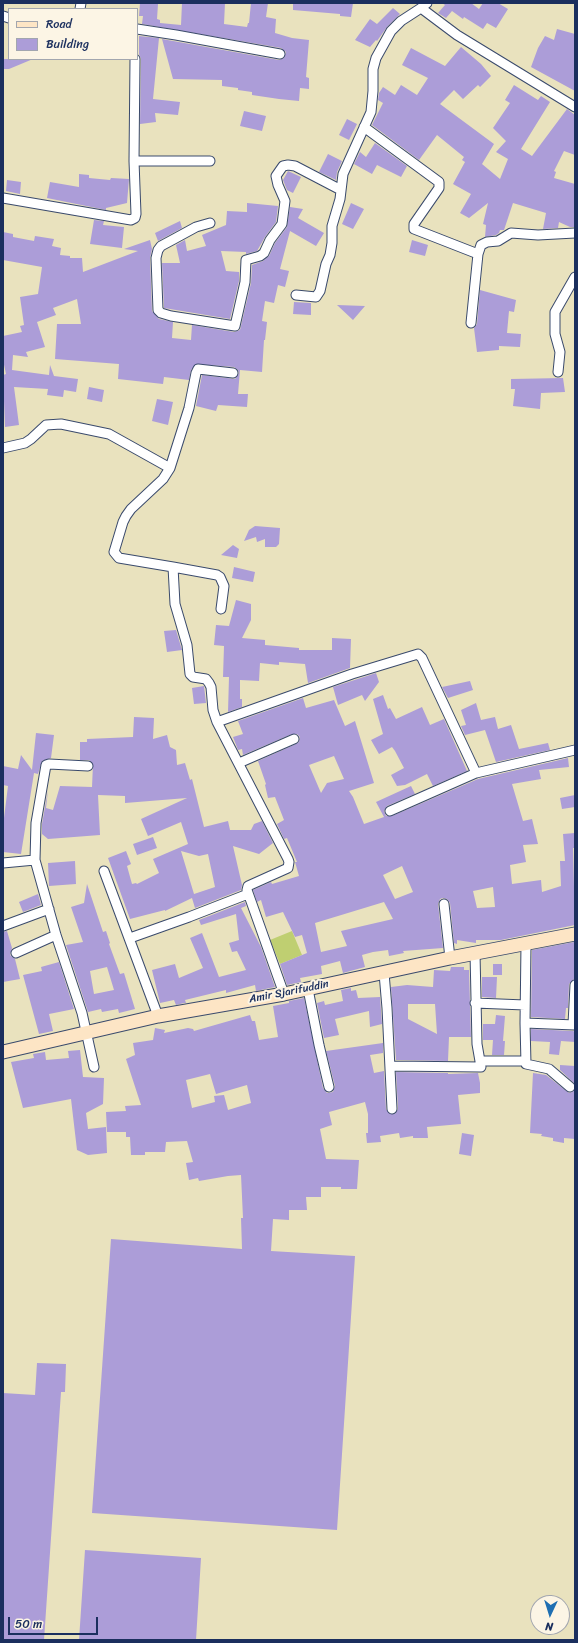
<!DOCTYPE html>
<html>
<head>
<meta charset="utf-8">
<style>
  body { margin:0 }
  #map { position:relative; width:578px; height:1643px; overflow:hidden; background:#e9e2be; font-family:Sriracha,sans-serif }
  canvas { display:block }
  .frame { position:absolute; inset:0; border:4px solid #1b2f5e; pointer-events:none }
  .legend { position:absolute; left:8px; top:8px; width:130px; height:52px; box-sizing:border-box; background:#fcf5e5; border:1px solid #a2a6af; margin:0; padding:5px 7px; list-style:none; font-size:12px; color:#1b2f5e }
  .legend li { display:flex; align-items:center; gap:8px; height:20px }
  .legend b { width:20px; border:1px solid #a2a6af }
  .north { position:absolute; left:530px; top:1595px; width:40px; height:40px; box-sizing:border-box; background:#fcf5e5; border:1px solid #a2a6af; border-radius:50%; rotate:184deg; font-size:11px; font-weight:700; line-height:16px; text-align:center; color:#1b2f5e }
  .north::after { content:''; display:block; margin:auto; width:14px; height:18px; background:#1f6fb2; clip-path:polygon(50% 0,100% 100%,50% 72%,0 100%) }
  .scale { position:absolute; left:8px; top:1617px; width:90px; height:18px; box-sizing:border-box; border:2px solid #1b2f5e; border-top:0; padding-left:5px; font-size:12px; line-height:14px; white-space:nowrap; color:#1b2f5e; -webkit-text-stroke:3px #fcf5e5; paint-order:stroke }
</style>
</head>
<body>
<div id="map">
<canvas width="578" height="1643"></canvas>
<div class="frame"></div>
<ul class="legend">
<li><b style="height:5px;background:#fde5c5"></b>Road</li>
<li><b style="height:11px;background:#ac9dd8"></b>Building</li>
</ul>
<div class="north">N</div>
<div class="scale">50 m</div>
</div>
<script>
const c = document.querySelector('canvas').getContext('2d');
c.lineJoin = 'round';
function fill(path, color) { c.fillStyle = color; c.fill(path, 'evenodd'); }
const toPath = rows => new Path2D(rows.map(r => 'M' + r).join(''));
function trace(path, color, width, dash) { c.strokeStyle = color; c.lineWidth = width; c.lineCap = dash ? 'butt' : 'round'; c.setLineDash(dash || []); c.stroke(path); }
function label(font, color, halo, rows, align = 'center') {
  c.font = font + ' Sriracha,sans-serif'; c.lineWidth = 4; c.setLineDash([]); c.textBaseline = 'middle'; c.strokeStyle = halo; c.fillStyle = color; for (const [text, x, y, turn = 0] of rows) {
    c.save(); c.translate(x, y); c.rotate((+turn || 0) * Math.PI / 180); c.textAlign = isNaN(turn) ? turn : align; if (halo) c.strokeText(text, 0, 0); c.fillText(text, 0, 0); c.restore();
  }
}
fill(toPath([
  [292,931,302,955,280,964,270,940]
]), '#bfcf71');
fill(toPath([
  [140,3,158,4,157,19,160,20,160,23,181,25,182,3,225,3,224,24,247,27,248,23,249,23,251,3,268,3,266,17,276,19,275,33,292,38,309,40,306,77,309,78,309,89,300,88,299,101,279,99,252,95,252,92,238,90,238,88,222,86,222,80,173,79,162,39,279,60,284,58,286,52,281,48,142,24,143,16,139,16],
  [293,3,353,3,351,17,340,16,340,14,293,10],
  [442,3,471,3,479,9,483,3,498,3,508,9,496,28,487,23,483,29,464,17,463,19,452,11,446,18,438,13,445,5],
  [393,8,400,14,387,27,377,41,376,40,370,47,355,40,370,19,377,24],
  [557,29,575,34,575,91,531,67,538,48,545,36,554,40],
  [139,36,159,38,153,99,180,102,178,115,155,113,156,122,140,124,141,59,139,54],
  [461,47,481,64,491,76,480,87,478,85,463,99,454,90,440,104,494,144,482,164,500,179,508,159,496,152,506,141,493,128,510,103,505,100,514,85,538,100,541,96,550,102,521,149,532,156,567,109,575,115,575,155,564,151,554,171,556,172,554,178,575,184,575,227,570,227,559,222,558,228,543,229,546,213,513,203,504,230,500,230,499,233,496,235,485,237,486,225,483,224,488,203,469,218,460,213,471,194,453,184,465,162,462,160,464,157,437,135,419,160,372,125,383,103,378,100,379,93,383,87,395,95,401,85,417,95,428,78,402,65,411,48,445,66],
  [3,59,33,59,9,69,3,69],
  [244,111,266,116,262,131,240,126],
  [347,119,357,124,349,140,339,135],
  [375,143,407,166,401,177,377,165,372,174,354,164,360,152,366,157],
  [328,154,342,161,337,172,336,180,319,172],
  [288,171,301,177,293,193,287,190,283,180],
  [79,174,89,175,89,178,110,180,111,178,129,179,127,203,106,208,106,210,47,198,50,182,79,187],
  [7,180,21,182,20,194,6,191],
  [247,203,278,206,276,222,265,237,257,251,246,254,246,252,221,251,226,271,239,272,239,281,230,319,164,308,162,263,180,263,176,245,185,240,187,251,206,246,202,235,226,225,227,211,247,212],
  [351,203,364,209,353,229,342,224],
  [290,207,303,209,298,218,324,233,316,246,290,231,280,269,289,271,285,287,278,285,274,303,265,301,262,321,267,322,265,340,264,340,262,372,240,370,238,394,248,394,247,407,218,405,216,411,196,406,202,375,235,379,239,373,238,370,234,367,196,364,191,370,189,380,164,377,163,384,118,379,119,364,55,359,57,324,81,324,77,299,53,308,56,315,37,322,45,347,26,352,28,357,13,355,12,370,49,375,50,365,54,376,78,379,76,392,64,390,63,397,47,395,48,389,14,387,19,425,5,427,3,375,6,374,3,360,3,336,22,332,20,326,24,325,20,297,38,294,42,267,3,260,3,232,13,234,13,237,34,241,35,236,54,239,52,246,61,248,60,255,70,256,70,258,82,258,83,272,138,251,124,249,150,240,152,249,150,258,152,311,159,319,173,322,172,338,191,340,192,325,234,332,240,330,251,283,252,265,263,261,269,256,275,243,287,227],
  [94,220,104,221,103,225,124,227,122,248,90,244],
  [180,221,182,228,158,241,155,233],
  [412,240,428,245,425,256,409,252],
  [480,290,516,300,514,312,509,311,507,333,521,334,520,347,499,346,499,350,477,352,474,328,477,324],
  [294,302,311,303,311,315,293,314],
  [337,305,365,306,353,320],
  [563,378,565,392,541,393,540,409,513,406,515,389,511,389,511,379],
  [89,387,104,390,102,402,87,399],
  [157,399,173,402,168,425,152,421],
  [255,526,280,528,279,544,276,547,265,547,265,539,257,542,256,537,244,541,249,530],
  [233,545,239,549,237,558,221,555],
  [234,567,255,572,253,582,232,578],
  [236,600,251,604,251,620,242,638,265,640,265,645,299,648,299,650,332,650,332,638,351,639,350,668,308,683,305,664,279,662,279,665,260,663,259,681,240,680,240,699,242,699,242,707,228,712,229,677,223,677,224,646,214,645,216,625,229,626],
  [176,630,182,650,167,652,164,631],
  [376,673,379,682,365,701,362,695,338,705,333,687],
  [470,681,473,690,448,698,442,687],
  [204,686,206,703,194,704,192,688],
  [383,695,388,709,390,708,396,719,422,707,430,725,444,719,467,771,433,786,427,774,405,785,397,786,391,775,404,768,395,751,392,747,379,754,371,740,383,734,373,699],
  [303,698,306,708,334,700,345,726,355,721,374,783,349,791,353,797,364,824,384,817,376,802,411,786,415,794,387,806,384,811,386,816,392,816,478,779,568,758,569,767,539,770,541,779,512,784,523,821,532,819,538,844,523,845,526,862,510,865,512,884,541,880,542,892,561,886,560,861,565,861,563,834,575,833,575,848,573,848,575,925,501,940,476,940,476,943,457,940,457,944,454,943,450,903,447,899,443,898,440,899,438,904,443,948,403,951,404,953,389,956,388,950,373,952,362,955,365,967,343,973,340,961,321,966,322,974,300,978,301,982,287,985,280,964,307,953,302,935,295,937,283,912,266,917,261,900,257,902,253,890,271,882,272,884,299,876,295,862,297,862,287,838,284,839,277,824,284,820,275,797,268,798,265,785,266,784,258,761,296,744,299,742,300,737,297,734,292,734,243,755,242,749,238,750,233,737,243,734,238,721],
  [334,756,344,779,327,783,321,793,309,765],
  [402,866,413,892,395,899,383,875],
  [493,887,495,907,477,908,473,891],
  [384,902,393,919,341,931,347,946,321,952,315,923],
  [476,703,481,720,495,717,498,729,511,725,519,749,548,743,550,750,496,762,485,730,465,735,461,726,466,725,461,710],
  [134,717,154,718,153,739,167,735,170,747,176,750,177,765,185,763,190,780,192,779,204,827,228,821,230,830,251,830,254,824,262,821,273,843,259,854,233,846,242,885,241,890,195,908,192,898,165,911,165,910,130,919,108,858,126,851,131,864,127,866,132,884,136,883,137,884,159,873,153,859,188,844,181,822,148,836,141,819,187,798,125,803,125,796,98,795,100,835,48,839,42,834,42,824,48,790,46,808,53,810,60,786,92,787,93,764,89,760,80,760,80,742,87,742,87,739,133,737],
  [181,851,199,856,208,854,215,887,194,894],
  [36,733,54,735,51,758,42,761,38,774,34,773,21,854,3,852,3,826,8,786,3,785,3,766,18,769,21,755,32,770],
  [575,795,575,807,562,809,560,798],
  [153,837,157,848,137,855,133,844],
  [75,861,76,884,49,886,48,863],
  [87,884,103,932,106,931,110,943,109,944,120,974,124,973,135,1009,119,1013,118,1009,102,1012,101,1009,88,1012,66,945,83,942,71,907,84,903],
  [107,967,114,990,94,994,90,971],
  [38,894,41,905,23,912,19,902],
  [245,902,246,906,241,908,261,947,275,987,256,991,255,985,226,993,226,990,185,1000,186,1003,184,1003,176,1005,174,1000,160,1003,152,970,175,964,179,978,203,968,190,938,202,933,219,977,246,970,237,951,232,952,229,943,239,940,236,914,201,925,199,920],
  [7,931,12,948,10,955,15,959,20,979,3,982,3,932],
  [574,942,574,979,569,984,568,1008,566,1008,565,1019,531,1017,532,950],
  [59,962,74,1009,49,1014,53,1031,39,1034,23,975,42,971,41,967],
  [493,964,502,964,502,975,493,975],
  [451,967,464,967,464,970,469,970,471,1037,449,1037,448,1061,396,1060,391,987,407,985,433,987,434,970,450,971],
  [408,1004,435,1004,437,1034,408,1019],
  [482,977,497,977,496,998,482,997],
  [351,988,351,991,356,990,358,998,380,997,382,1024,370,1027,369,1011,335,1019,339,1035,324,1038,317,1003,324,1001,325,1005,343,1001,341,990],
  [304,998,323,1088,327,1093,333,1092,335,1086,326,1051,383,1043,383,1053,370,1055,374,1073,384,1071,386,1109,390,1114,395,1114,398,1109,396,1072,448,1073,448,1074,478,1073,480,1083,480,1093,458,1095,461,1124,427,1127,428,1138,413,1138,413,1136,400,1138,399,1133,380,1136,381,1142,367,1143,366,1133,368,1133,368,1114,365,1102,329,1112,332,1125,320,1129,326,1159,359,1160,357,1189,341,1189,341,1187,321,1187,321,1197,306,1197,307,1210,289,1210,289,1220,273,1219,271,1251,355,1256,337,1530,92,1513,111,1239,242,1249,241,1218,243,1218,241,1175,228,1176,199,1181,198,1178,189,1180,186,1163,193,1162,187,1141,166,1142,165,1152,145,1152,145,1155,131,1155,130,1137,126,1137,126,1132,107,1132,106,1112,126,1111,125,1106,141,1105,126,1059,135,1055,133,1043,153,1040,155,1028,165,1030,164,1033,188,1028,193,1029,194,1031,250,1015,252,1021,255,1021,259,1040,278,1037,273,1006,289,1003,289,1001],
  [210,1074,216,1094,247,1085,251,1103,228,1110,224,1095,214,1096,215,1102,192,1108,186,1080],
  [496,1015,505,1016,503,1041,505,1041,504,1055,492,1055,493,1040,483,1040,483,1024,495,1024],
  [531,1029,573,1031,575,1032,575,1042,561,1041,559,1055,549,1054,550,1042,531,1041],
  [80,1050,83,1077,104,1078,103,1104,86,1113,88,1129,106,1127,107,1153,88,1155,77,1150,71,1099,23,1108,11,1062,34,1058,33,1054,45,1052,46,1060,69,1058,68,1051],
  [560,1065,575,1066,575,1084,560,1070],
  [533,1073,546,1075,569,1093,572,1092,575,1090,575,1139,564,1138,564,1143,553,1141,553,1138,541,1136,542,1134,530,1133],
  [462,1133,474,1135,471,1156,459,1154],
  [37,1363,66,1364,65,1392,61,1392,44,1640,3,1640,3,1393,35,1395],
  [85,1550,201,1558,196,1640,79,1640]
]), '#ac9dd8');
const minor = toPath([
  [427,3,421,8,457,35,575,107],
  [80,9,81,3],
  [3,16,9,18],
  [137,29,176,35,280,54],
  [364,127,439,182,439,188,414,224,414,229,478,254],
  [134,161,210,161],
  [3,198,131,220,135,218,136,214,134,161,135,59],
  [210,223,196,227,174,239,161,246,158,250,156,258,158,310,161,313,171,316,235,326,245,282,246,260,260,256,264,253,270,240,282,224,285,201,278,185,276,176,283,166,288,165,295,166,341,190],
  [296,295,316,297,320,291,326,264,330,255,332,243,332,226,340,199,343,174,371,112,373,91,373,69,376,58,391,31,401,21,421,8],
  [471,323,478,254,481,245,487,242,498,241,511,233,538,235,575,233],
  [558,372,560,352,555,334,555,312,575,277],
  [233,373,198,369,196,373,189,408,170,468,163,479,131,509,126,516,123,522,114,552,119,558,173,567,175,604,187,645,190,674,193,677,206,679,209,683,211,687,213,710,217,722,288,859,289,862,288,868,248,886,247,890,284,994],
  [3,448,25,443,31,439,46,425,61,424,109,434,170,468],
  [173,567,217,575,220,577,224,586,221,609],
  [217,722,352,674,418,654,422,658,476,773],
  [239,763,294,739],
  [88,766,49,764,46,765,36,823,35,860,56,935,82,1013,94,1067],
  [390,811,476,773,575,750],
  [3,863,35,860],
  [104,871,158,1016],
  [444,904,450,958],
  [3,926,49,909],
  [130,938,189,917,248,894],
  [526,944,525,1023,575,1025],
  [16,953,56,935],
  [384,973,387,1008,392,1109],
  [308,989,319,1045,329,1087],
  [475,1003,525,1005],
  [525,1023,526,1064,549,1069,570,1087],
  [573,1024,575,985],
  [480,1061,526,1061],
  [390,1066,481,1067,477,1044,475,953]
]);
const secondary = toPath([
  [3,1052,158,1016,284,994,450,958,575,934]
]);
trace(minor, '#3a4a6c', 11);
trace(secondary, '#3a4a6c', 15);
trace(minor, '#fff', 9);
trace(secondary, '#fde5c5', 13);
label('11px', '#1b2f5e', '#fcf5e5', [
  ["Amir Sjarifuddin",289,992,-11]
]);
</script>
</body>
</html>
